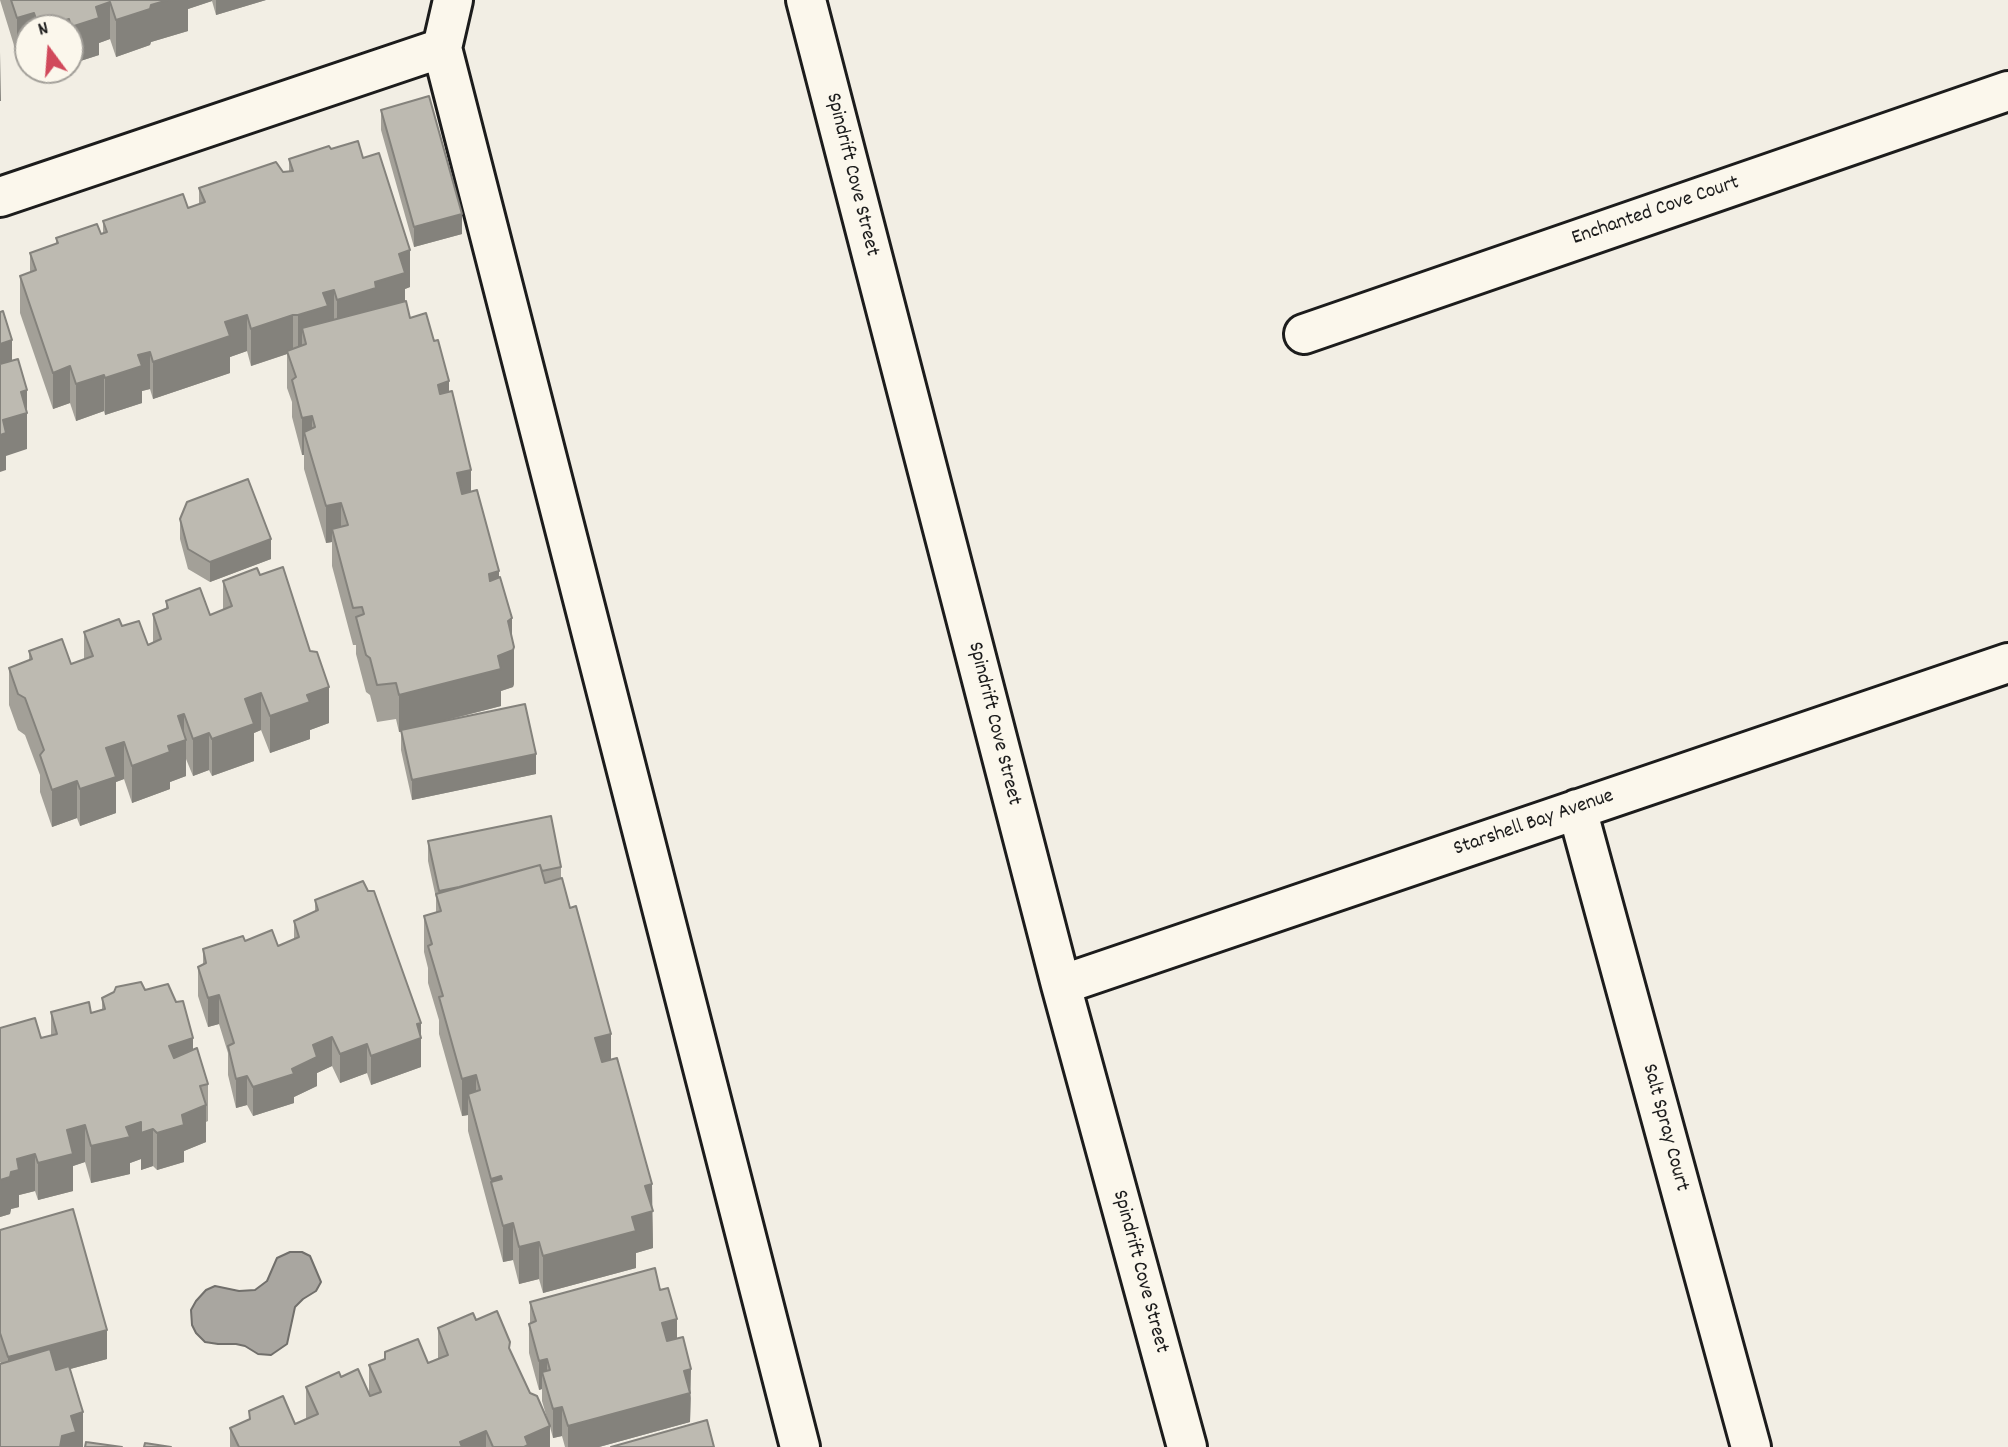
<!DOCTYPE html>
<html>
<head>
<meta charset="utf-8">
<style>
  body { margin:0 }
  #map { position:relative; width:2008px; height:1447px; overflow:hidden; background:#f2eee4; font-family:Dekko,sans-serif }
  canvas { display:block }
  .north { position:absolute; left:14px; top:14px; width:70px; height:70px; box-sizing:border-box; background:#fbf7ec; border:2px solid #a29f99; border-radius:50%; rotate:344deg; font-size:19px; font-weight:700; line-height:28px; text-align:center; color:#1c1c1c }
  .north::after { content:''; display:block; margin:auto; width:24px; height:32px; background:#d1495b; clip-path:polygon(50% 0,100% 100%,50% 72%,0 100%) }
</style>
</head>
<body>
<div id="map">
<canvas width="2008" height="1447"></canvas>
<div class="north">N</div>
</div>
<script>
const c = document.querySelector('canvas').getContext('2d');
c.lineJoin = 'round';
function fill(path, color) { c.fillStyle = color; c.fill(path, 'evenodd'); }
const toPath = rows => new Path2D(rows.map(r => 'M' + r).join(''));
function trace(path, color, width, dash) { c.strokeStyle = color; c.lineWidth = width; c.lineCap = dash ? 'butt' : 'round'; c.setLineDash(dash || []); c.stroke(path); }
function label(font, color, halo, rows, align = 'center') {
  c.font = font + ' Dekko,sans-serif'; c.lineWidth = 7; c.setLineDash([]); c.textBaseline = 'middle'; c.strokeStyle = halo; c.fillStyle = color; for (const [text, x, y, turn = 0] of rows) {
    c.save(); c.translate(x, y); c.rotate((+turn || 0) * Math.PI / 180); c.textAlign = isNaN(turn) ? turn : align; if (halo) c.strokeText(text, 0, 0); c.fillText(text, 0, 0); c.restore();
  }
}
const water = toPath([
  [290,1252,302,1252,310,1256,321,1282,316,1291,303,1299,295,1307,287,1344,271,1355,258,1354,245,1346,236,1344,218,1344,205,1342,196,1333,192,1325,191,1310,196,1301,206,1290,215,1286,239,1291,255,1290,267,1281,277,1258,290,1252]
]);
fill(water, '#a9a6a0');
trace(water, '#716f6b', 2);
const minor = toPath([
  [453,0,442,48,800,1447],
  [806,0,1061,985,1187,1447],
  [0,197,442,48],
  [1304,334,2008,91],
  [1577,809,1751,1447],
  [1061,985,2008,663]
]);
trace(minor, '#1c1c1c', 44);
trace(minor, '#fbf7ec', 38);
fill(toPath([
  [0,0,266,0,216,15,212,1,188,9,188,31,151,42,150,45,116,57,110,39,99,43,99,55,71,64,70,61,70,28,28,28,17,55],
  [381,110,462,234,414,247,381,130],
  [331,149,363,158,410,287,405,289,405,301,410,318,449,392,471,492,499,577,512,639,514,684,513,687,501,691,501,706,440,722,536,774,412,800,401,750,401,732,399,732,396,719,377,722,370,695,366,692,356,654,356,645,353,645,332,566,332,542,326,543,304,469,304,455,302,455,292,417,292,402,287,388,287,354,251,366,247,351,230,357,230,373,153,399,150,389,142,391,142,403,105,415,104,411,76,421,70,403,53,409,20,313,20,276,30,272,30,253,56,244,56,238,103,234,103,221,188,208,199,204,199,188,283,172,289,171,289,159],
  [180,519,271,559,210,582,188,569,180,539],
  [260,575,329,723,310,730,310,739,270,753,261,730,254,733,254,761,212,776,209,770,193,776,186,759,186,776,170,782,170,789,132,803,124,779,116,782,116,813,80,826,77,818,52,827,40,792,40,775,25,735,18,730,9,705,9,668,29,661,29,651,71,664,84,660,84,632,122,626,148,645,153,643,153,614,166,609,166,601,210,615,223,610,223,581],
  [428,841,561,867,561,879,652,1209,653,1248,636,1253,636,1268,543,1293,539,1279,519,1284,513,1260,503,1262,468,1131,468,1115,462,1116,439,1034,439,1020,428,983,428,968,424,952,424,916,436,913,436,898,428,861],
  [315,900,421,1023,421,1067,371,1085,367,1073,340,1083,332,1066,317,1073,317,1086,294,1097,294,1103,253,1116,247,1105,236,1108,228,1075,228,1053,219,1024,208,1027,198,996,198,967,203,964,203,949,245,941,278,946,294,939,294,921,315,911],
  [145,990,193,1050,208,1084,208,1121,206,1122,206,1142,184,1151,184,1162,157,1170,153,1166,141,1170,141,1159,130,1163,130,1174,91,1183,85,1162,73,1166,73,1191,38,1200,35,1191,19,1195,19,1207,11,1209,10,1214,0,1217,0,1028,41,1038,51,1035,51,1012,91,1013,102,1009,102,998],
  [0,1230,107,1359,70,1369,83,1447,0,1362],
  [660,1290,677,1339,691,1398,690,1422,599,1447,565,1447,562,1436,553,1438,550,1427,550,1447,230,1447,230,1428,249,1419,249,1411,295,1424,306,1419,306,1387,341,1377,369,1394,369,1365,428,1363,438,1359,438,1328,476,1320,510,1350,530,1393,549,1425,542,1401,542,1389,539,1390,529,1353,529,1324,530,1323,530,1302]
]), '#a3a098');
fill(toPath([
  [168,0,212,0,212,1,188,9,188,31,151,42,150,45,116,57,116,20,151,5],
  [216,0,266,0,216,15],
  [110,2,110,39,99,43,99,55,71,64,71,27,96,7],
  [34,13,34,28,28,28,28,51,17,55,17,18],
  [69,19,69,28,41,28],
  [0,52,1,101,0,101],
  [462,214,462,234,414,247,414,227],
  [410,250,410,287,405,289,405,310,337,337,337,300,375,282,399,254],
  [334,290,334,326,306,344,302,328,302,350,298,352,298,315,323,293],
  [247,315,247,351,230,357,230,373,153,399,153,362,225,322],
  [293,315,293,352,287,351,287,354,251,366,251,329],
  [12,340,12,377,0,381,0,344],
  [150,352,150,389,142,391,142,403,105,415,105,378,138,355],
  [70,366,70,403,53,409,53,373],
  [104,375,104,411,76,421,76,384],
  [449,381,449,418,438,385],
  [27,390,27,449,6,456,6,470,0,472,0,435,3,420,21,392],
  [312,416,312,452,304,432,304,455,302,455,302,418],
  [471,470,471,506,457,510,457,473],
  [341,503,341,540,332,529,332,542,326,543,326,506],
  [271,539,271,559,210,582,210,562],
  [499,571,499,608,489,611,489,574],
  [512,618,512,650,514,647,514,684,513,687,501,691,501,706,399,732,399,695,498,656,508,621],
  [329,687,329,723,310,730,310,739,270,753,270,716,307,695],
  [261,693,261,730,254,733,254,761,212,776,212,739,245,699],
  [184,714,184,740,186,740,186,776,170,782,170,789,132,803,132,766,168,746,178,716],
  [209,733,209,770,193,776,193,739],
  [124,742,124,779,116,782,116,813,80,826,80,789,106,748],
  [536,754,536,774,412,800,412,780],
  [77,781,77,818,52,827,52,790],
  [219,995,219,1024,208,1027,208,998],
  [421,1023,421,1067,371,1085,371,1056,417,1024],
  [611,1034,611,1070,595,1075,595,1038],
  [332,1037,332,1066,317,1073,317,1086,294,1097,294,1103,253,1116,253,1087,313,1045],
  [193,1038,193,1075,169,1083,169,1046],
  [367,1044,367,1073,340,1083,340,1054],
  [476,1075,476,1112,468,1094,468,1115,462,1116,462,1079],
  [247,1076,247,1105,236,1108,236,1079],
  [206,1105,206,1142,184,1151,184,1162,157,1170,157,1133,182,1115],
  [141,1122,141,1159,130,1163,130,1174,91,1183,91,1146,126,1127],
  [85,1125,85,1162,73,1166,73,1191,38,1200,38,1163,67,1130],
  [153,1129,153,1166,141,1170,141,1133],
  [35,1154,35,1191,19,1195,19,1207,11,1209,10,1214,0,1217,0,1180,11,1172,17,1159],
  [501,1176,501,1213,491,1182,491,1216,491,1179],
  [652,1184,653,1248,636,1253,636,1268,543,1293,543,1256,632,1217,645,1186],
  [513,1223,513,1260,503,1262,503,1226],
  [539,1242,539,1279,519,1284,519,1247],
  [677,1319,677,1348,662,1352,662,1323],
  [107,1330,107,1359,8,1386,8,1357],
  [547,1359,547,1386,542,1372,542,1389,539,1390,539,1361],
  [691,1369,690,1422,599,1447,568,1447,568,1426,684,1371],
  [562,1407,562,1436,553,1438,553,1409],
  [83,1412,83,1447,60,1447,62,1436,71,1416],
  [550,1426,550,1447,524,1447,525,1437],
  [486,1431,486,1447,460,1447,460,1442]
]), '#84827c');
const building = toPath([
  [11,0,168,0,151,5,150,9,116,20,110,2,96,7,99,18,71,27,69,19,41,28,39,28,34,13,17,18,11,0],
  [429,96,462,214,414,227,381,110,429,96],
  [358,141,363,158,379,153,410,250,399,254,405,273,375,282,376,288,337,300,334,290,323,293,328,306,298,315,293,315,251,329,247,315,225,322,230,336,153,362,150,352,138,355,142,366,105,378,104,375,76,384,70,366,53,373,20,276,36,270,30,253,58,243,56,238,97,224,101,234,107,232,103,221,183,194,188,208,205,202,199,188,276,162,283,172,293,171,289,159,329,146,331,149,358,141],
  [406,301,410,318,426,313,434,341,438,340,449,381,438,385,440,394,452,391,471,470,457,473,462,494,477,490,499,571,489,574,490,581,500,577,512,618,508,621,514,647,513,650,498,656,501,669,399,695,396,683,377,685,370,658,366,655,356,617,364,614,362,607,353,608,332,529,348,525,341,503,326,506,304,432,315,427,312,416,302,418,292,380,296,377,287,351,306,344,302,328,406,301],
  [3,311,12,340,0,344,0,312,3,311],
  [18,359,27,390,21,392,27,413,3,420,6,433,0,435,0,364,18,359],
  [248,479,271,539,210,562,188,549,180,519,187,502,248,479],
  [283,567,310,651,317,652,329,687,307,695,310,702,270,716,261,693,245,699,254,724,212,739,209,733,193,739,184,714,178,716,186,740,168,746,170,752,132,766,124,742,106,748,116,777,80,789,77,781,52,790,40,755,44,750,25,698,18,694,9,668,32,659,29,651,62,639,71,664,93,656,84,632,119,619,122,626,139,621,148,645,161,639,153,614,168,608,166,601,200,588,210,615,232,606,223,581,257,568,260,575,283,567],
  [525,704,536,754,412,780,401,730,525,704],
  [551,816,561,867,542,871,540,865,459,887,439,891,428,841,551,816],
  [540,865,545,883,562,878,570,908,576,906,611,1034,595,1038,602,1062,617,1058,652,1184,645,1186,653,1211,632,1217,636,1231,543,1256,539,1242,519,1247,513,1223,503,1226,491,1182,502,1179,501,1176,491,1179,468,1094,480,1090,476,1075,462,1079,439,997,443,996,428,946,432,944,424,916,441,911,436,894,540,865],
  [363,881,368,891,374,891,421,1023,417,1024,421,1038,371,1056,367,1044,340,1054,332,1037,313,1045,317,1057,292,1069,294,1074,253,1087,247,1076,236,1079,228,1046,234,1043,219,995,208,998,198,967,206,963,203,949,243,936,245,941,272,930,278,946,299,937,294,921,318,910,315,900,363,881],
  [141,982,145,990,168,984,176,1002,183,1001,193,1038,169,1046,174,1058,197,1048,208,1084,200,1086,206,1105,182,1115,184,1125,157,1133,153,1129,141,1133,141,1122,126,1127,130,1137,91,1146,85,1125,67,1130,73,1154,38,1163,35,1154,17,1159,19,1170,11,1172,10,1177,0,1180,0,1028,35,1018,41,1038,57,1034,51,1012,89,1002,91,1013,105,1009,102,998,114,992,116,987,141,982],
  [73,1209,107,1330,8,1357,0,1333,0,1230,73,1209],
  [655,1268,660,1290,668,1288,677,1319,662,1323,667,1341,683,1337,691,1369,684,1371,690,1393,568,1426,562,1407,553,1409,542,1372,550,1370,547,1359,539,1361,529,1324,536,1321,530,1302,655,1268],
  [497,1311,510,1342,509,1348,530,1393,537,1396,550,1426,525,1437,528,1445,524,1447,493,1447,486,1431,460,1442,462,1447,239,1447,230,1428,250,1419,249,1411,283,1396,295,1424,318,1414,306,1387,339,1372,341,1377,358,1369,370,1396,381,1392,369,1365,385,1359,385,1352,418,1339,428,1363,448,1355,438,1328,473,1313,476,1320,497,1311],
  [50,1349,56,1370,69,1366,83,1412,71,1416,76,1432,62,1436,60,1447,0,1447,0,1364,50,1349],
  [707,1420,714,1447,611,1447,707,1420],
  [86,1442,122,1447,85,1447,86,1442],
  [145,1443,171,1447,144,1447,145,1443]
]);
fill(building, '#bdbab1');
trace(building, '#84827c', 2);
label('21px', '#1c1c1c', '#fbf7ec', [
  ["Spindrift Cove Street",851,175,76],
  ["Enchanted Cove Court",1656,212,-19],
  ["Spindrift Cove Street",993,724,76],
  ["Starshell Bay Avenue",1534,824,-19],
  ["Salt Spray Court",1664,1128,75],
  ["Spindrift Cove Street",1139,1272,75]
]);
</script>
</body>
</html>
